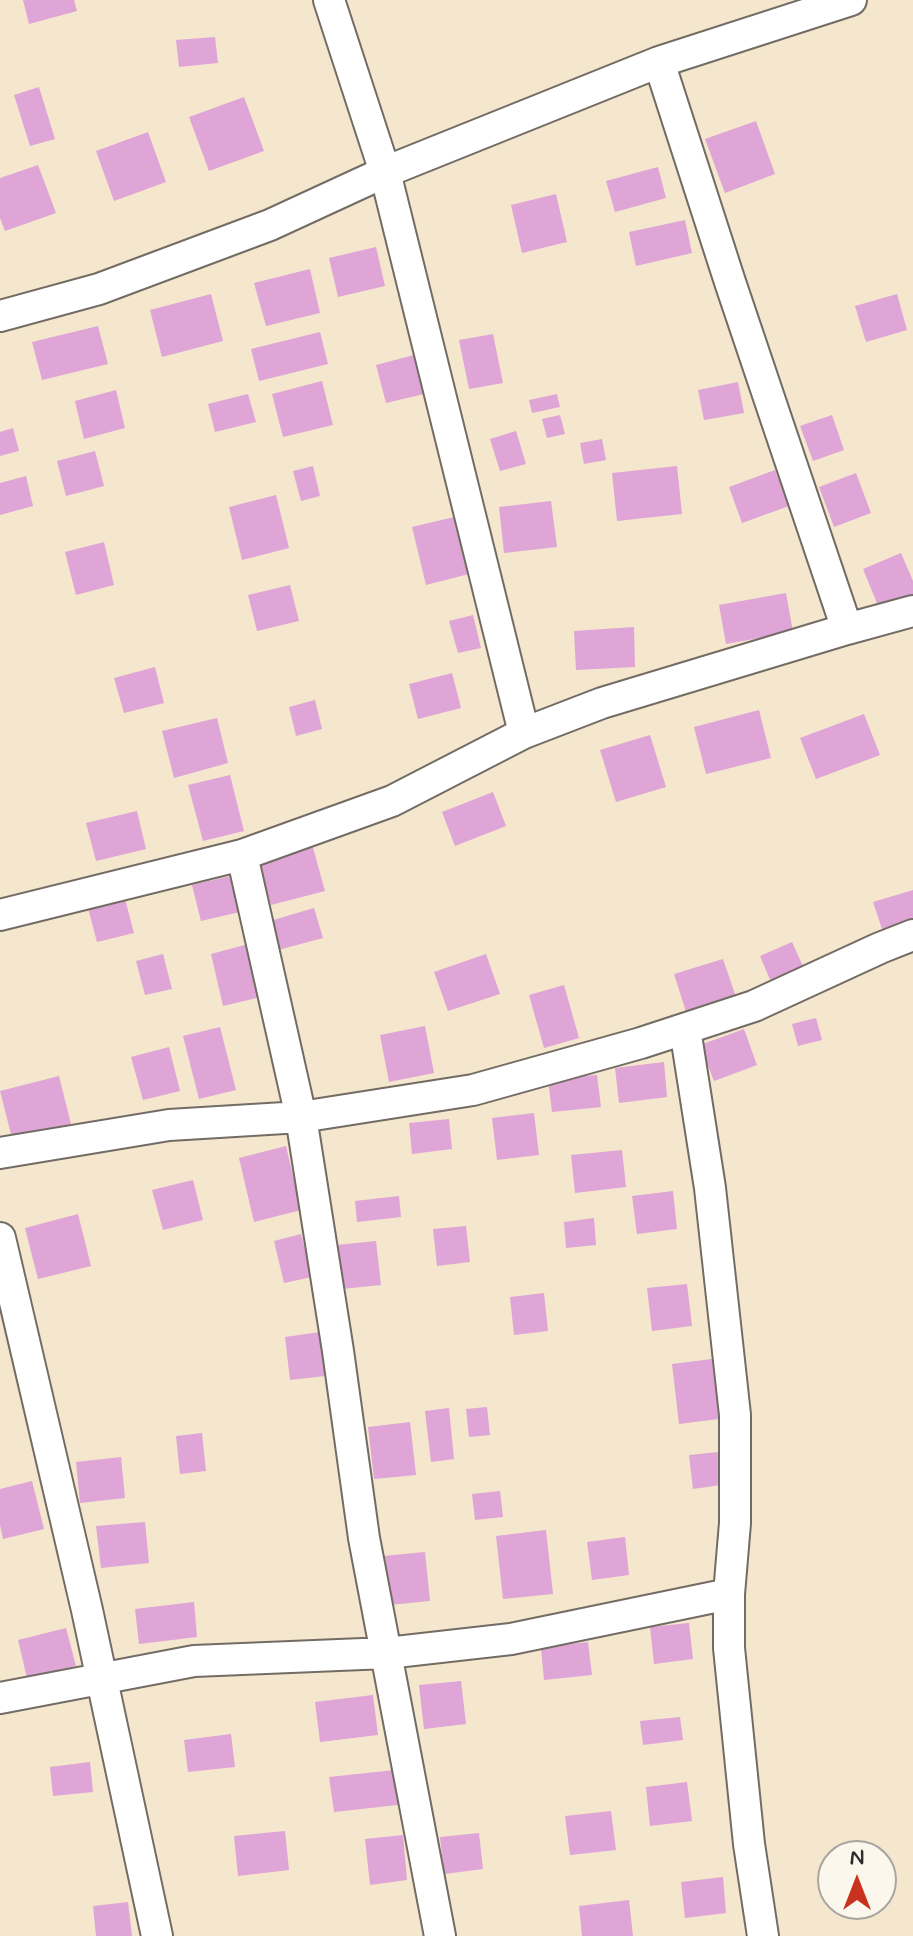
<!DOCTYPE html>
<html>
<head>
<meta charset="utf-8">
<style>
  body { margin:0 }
  #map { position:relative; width:913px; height:1936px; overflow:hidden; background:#f5e6ce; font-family:Mynerve,sans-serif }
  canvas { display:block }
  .north { position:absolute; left:817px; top:1840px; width:80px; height:80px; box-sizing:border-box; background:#fbf7ec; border:2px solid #a8a59f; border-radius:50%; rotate:0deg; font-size:22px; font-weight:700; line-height:32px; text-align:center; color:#2b2b2b }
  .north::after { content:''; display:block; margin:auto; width:28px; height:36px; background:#c8321e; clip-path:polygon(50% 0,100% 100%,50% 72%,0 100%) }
</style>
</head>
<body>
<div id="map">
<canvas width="913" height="1936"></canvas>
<div class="north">N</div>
</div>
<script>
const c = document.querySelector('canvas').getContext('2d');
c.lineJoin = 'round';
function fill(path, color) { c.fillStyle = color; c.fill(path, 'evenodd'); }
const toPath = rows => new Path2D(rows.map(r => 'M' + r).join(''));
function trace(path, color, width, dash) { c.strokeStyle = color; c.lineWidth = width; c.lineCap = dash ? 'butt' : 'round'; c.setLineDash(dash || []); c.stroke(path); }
fill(toPath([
  [23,0,74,0,77,11,29,24],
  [215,37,218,63,179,67,176,40],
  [39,87,55,139,30,146,14,95],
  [244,97,264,151,209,171,189,117],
  [756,121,775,174,725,193,705,139],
  [148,132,166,182,114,201,96,151],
  [38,165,56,213,5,231,0,218,0,178],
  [658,167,666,198,615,212,606,181],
  [556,194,567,242,522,253,511,205],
  [685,220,692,253,636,266,629,232],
  [376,247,385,286,338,297,329,258],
  [310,269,320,313,266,326,254,283],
  [211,294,223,341,162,357,150,310],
  [897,294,907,330,866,342,855,306],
  [98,326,108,364,42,380,32,342],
  [320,332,328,364,259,381,251,349],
  [493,334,503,383,469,389,459,340],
  [414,355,424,394,386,403,376,365],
  [322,381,333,425,283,437,272,394],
  [738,382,744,413,704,420,698,390],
  [116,390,125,428,84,439,75,401],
  [248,394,256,422,215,432,208,404],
  [557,394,560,407,532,413,529,400],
  [560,415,565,434,547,438,542,419],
  [832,415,844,450,813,461,800,426],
  [13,428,19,451,0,456,0,432],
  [516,431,526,464,500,471,490,439],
  [602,439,606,460,584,464,580,443],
  [95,451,104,486,66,496,57,461],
  [313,466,320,496,301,501,293,471],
  [677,466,682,514,617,521,612,473],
  [775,470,789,506,742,523,729,487],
  [856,473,871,513,834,527,819,487],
  [26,476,33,506,0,515,0,483],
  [276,495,289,548,242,560,229,507],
  [551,501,557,547,504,553,499,507],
  [454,517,469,574,426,585,412,527],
  [104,542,114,585,76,595,65,552],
  [901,553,913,581,913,594,879,608,863,569],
  [290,585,299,621,257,631,248,595],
  [786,593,793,632,726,644,719,605],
  [473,615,481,648,458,653,449,621],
  [634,627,635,667,576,670,574,631],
  [155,667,164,703,124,713,114,678],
  [452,673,461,708,418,719,409,684],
  [315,700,322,729,296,736,289,707],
  [759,710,771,758,706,774,694,727],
  [864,714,880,755,816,779,800,738],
  [217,718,228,763,174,778,162,731],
  [650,735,666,787,616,802,600,750],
  [230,775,244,831,203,841,188,785],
  [493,792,506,826,455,846,442,812],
  [137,811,146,849,96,861,86,823],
  [312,844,325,891,271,905,258,858],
  [235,875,244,911,201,921,192,885],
  [913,890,913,925,884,935,873,902],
  [125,899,134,933,97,942,88,908],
  [314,908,323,938,278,950,270,921],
  [792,942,807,975,774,989,760,956],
  [252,943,265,996,223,1006,211,954],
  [163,954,172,989,145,995,136,961],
  [486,954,500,994,448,1011,434,972],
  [723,959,738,1003,688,1018,674,974],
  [564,985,579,1038,544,1048,529,995],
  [816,1018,822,1040,798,1046,792,1024],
  [425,1026,434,1073,389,1082,380,1035],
  [220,1027,236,1090,199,1099,183,1036],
  [744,1029,757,1065,714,1081,700,1045],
  [169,1047,180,1091,143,1100,131,1057],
  [664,1062,667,1097,619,1103,615,1068],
  [597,1075,601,1107,552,1112,548,1079],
  [59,1076,71,1124,12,1138,0,1091],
  [534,1113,539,1155,497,1160,492,1118],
  [449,1119,452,1149,412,1154,409,1123],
  [286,1146,301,1210,254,1222,239,1158],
  [622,1150,626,1187,575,1193,571,1155],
  [193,1180,203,1220,163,1230,152,1190],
  [673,1191,677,1229,637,1234,632,1196],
  [399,1196,401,1217,357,1222,355,1201],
  [78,1214,91,1266,38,1279,25,1228],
  [594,1218,596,1245,566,1248,564,1222],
  [466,1226,470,1262,437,1266,433,1229],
  [301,1234,312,1277,284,1283,274,1241],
  [376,1241,381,1285,342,1289,337,1245],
  [687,1284,692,1326,652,1331,647,1288],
  [544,1293,548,1331,514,1335,510,1297],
  [320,1332,325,1376,290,1380,285,1337],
  [720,1358,726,1418,679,1424,672,1364],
  [487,1407,490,1435,469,1437,466,1409],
  [449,1408,454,1459,431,1462,425,1411],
  [410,1422,416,1475,374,1479,368,1427],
  [202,1433,206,1471,180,1474,176,1436],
  [718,1452,721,1485,693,1489,689,1455],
  [121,1457,125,1498,80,1503,76,1462],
  [32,1481,44,1529,3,1539,0,1525,0,1489],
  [500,1491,503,1517,475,1520,472,1494],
  [145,1522,149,1563,101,1568,96,1526],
  [546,1530,553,1594,503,1599,496,1536],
  [625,1537,629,1575,592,1580,587,1542],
  [425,1552,430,1601,389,1605,383,1556],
  [194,1602,197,1637,139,1644,135,1609],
  [689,1623,693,1659,654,1664,650,1627],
  [66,1628,76,1666,27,1678,18,1640],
  [588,1642,592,1675,544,1680,541,1648],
  [461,1681,466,1724,424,1729,419,1685],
  [373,1695,378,1735,320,1742,315,1702],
  [680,1717,683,1740,643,1745,640,1721],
  [231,1734,235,1767,188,1772,184,1740],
  [90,1762,93,1792,53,1796,50,1767],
  [395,1770,398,1805,334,1812,329,1777],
  [687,1782,692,1821,650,1826,646,1787],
  [611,1811,616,1850,570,1855,565,1816],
  [285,1831,289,1870,238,1876,234,1836],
  [479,1833,483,1869,444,1874,440,1837],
  [403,1835,407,1880,370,1885,365,1839],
  [723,1877,726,1913,685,1918,681,1882],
  [629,1900,633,1936,582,1936,579,1906],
  [128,1902,132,1936,96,1936,93,1906]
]), '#dea5d6');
const minor = toPath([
  [329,0,385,172,524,733],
  [659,62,730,282,847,629],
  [0,316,99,289,270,225,385,172,659,62,851,0],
  [242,855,301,1117,338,1351,364,1538,440,1936],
  [0,915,242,855,392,801,524,733,602,703,847,629,913,611],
  [685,1029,710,1188,735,1415,735,1523,729,1594,729,1648,749,1844,763,1936],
  [0,1153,169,1125,301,1117,473,1090,641,1043,754,1006,880,948,913,935],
  [0,1238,87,1610,157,1936],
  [0,1698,194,1661,387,1653,511,1639,729,1594]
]);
trace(minor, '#726c64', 34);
trace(minor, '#fff', 30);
</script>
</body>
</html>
